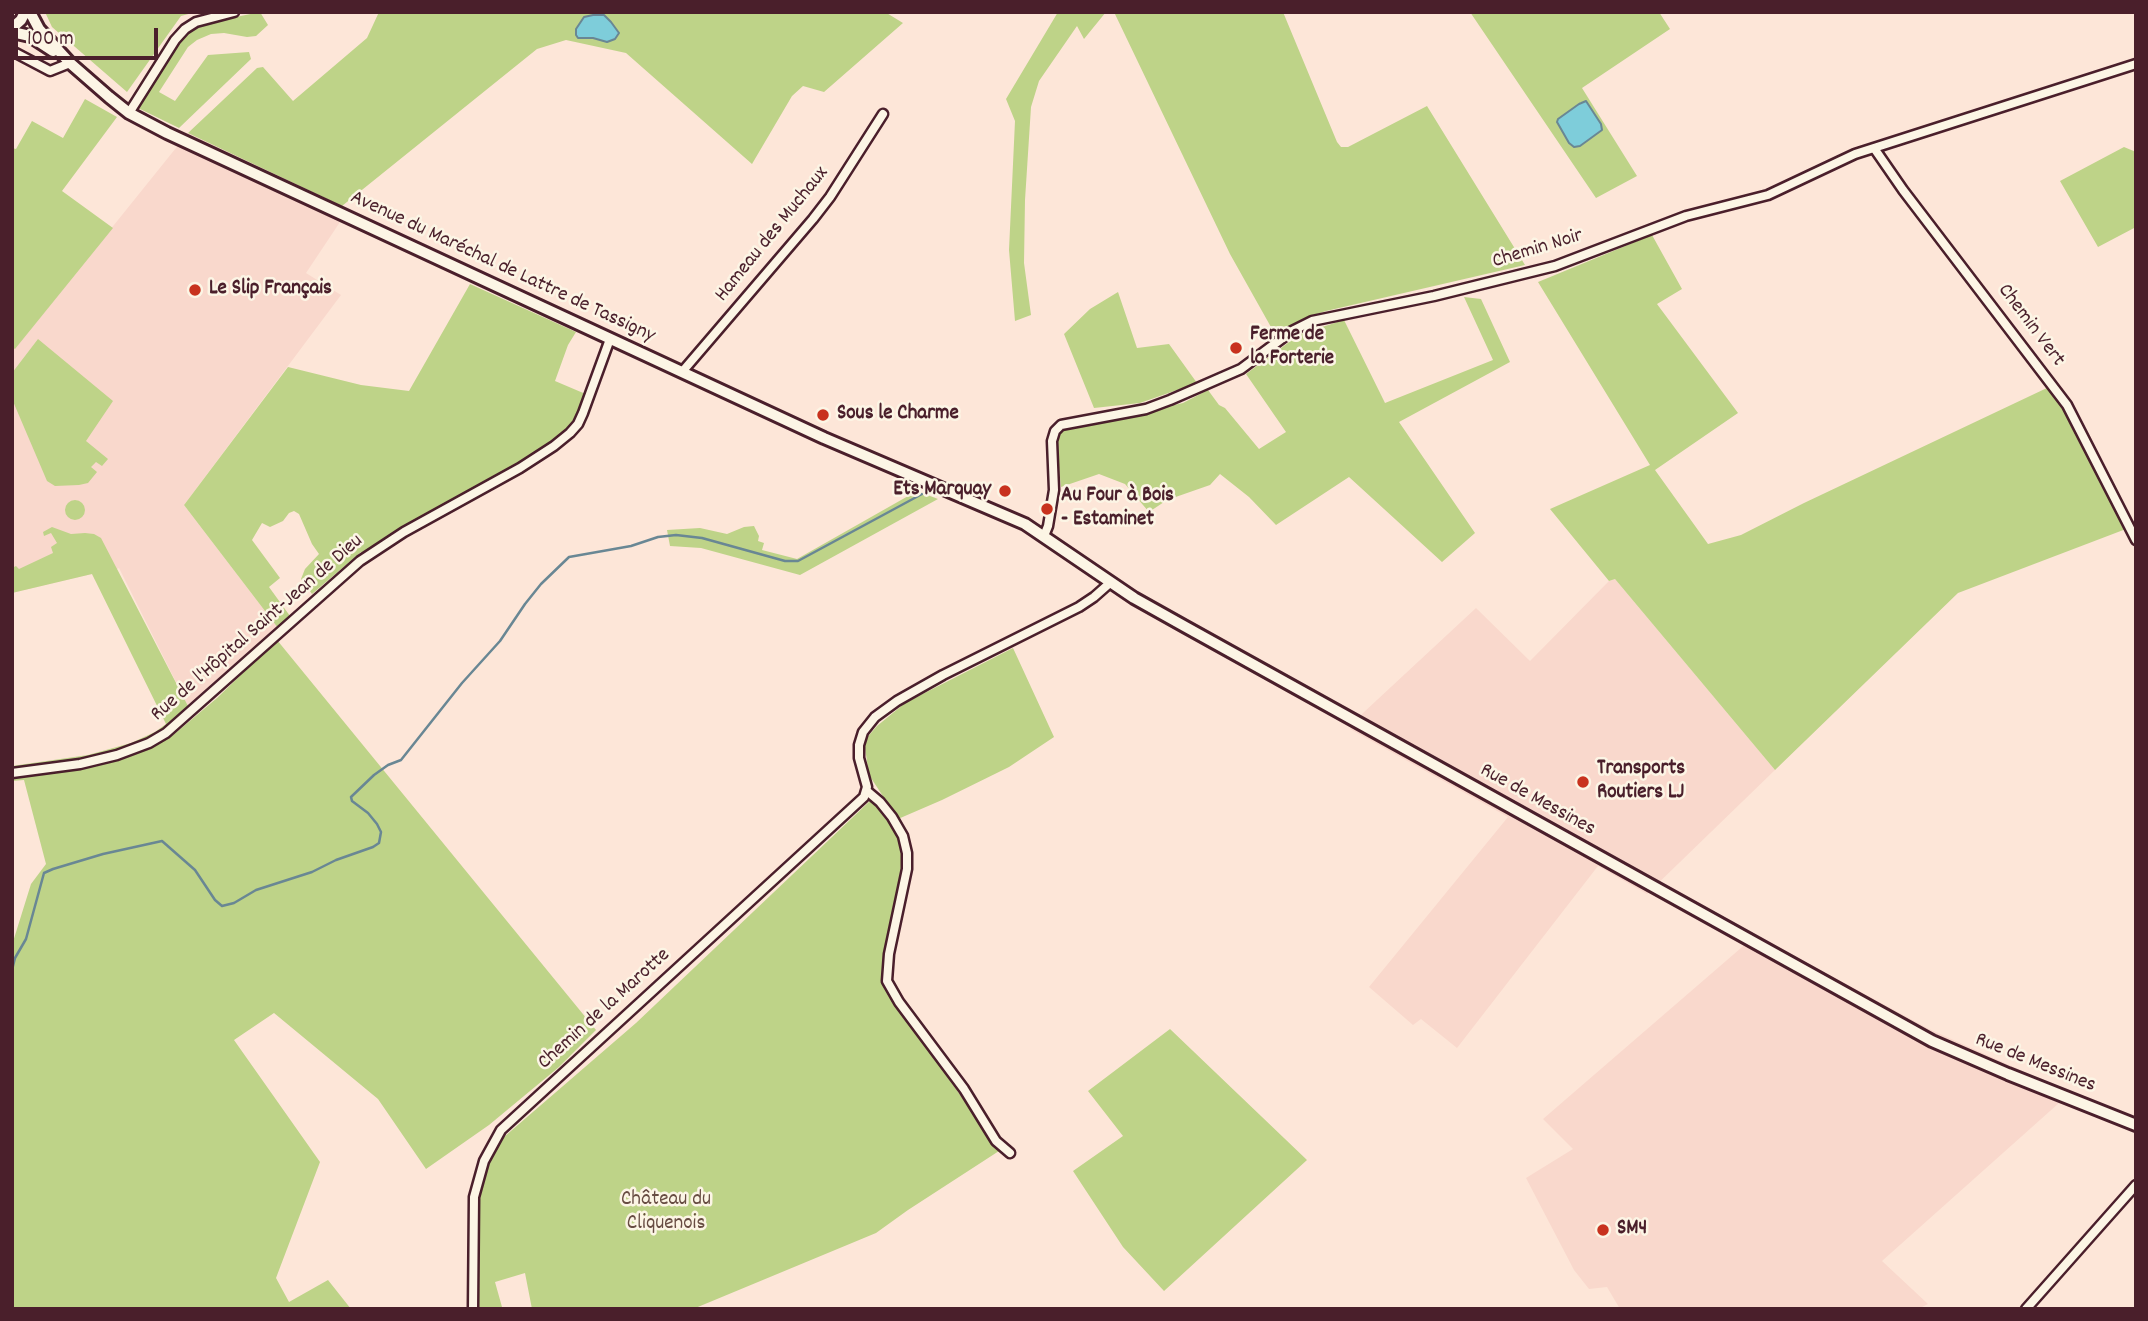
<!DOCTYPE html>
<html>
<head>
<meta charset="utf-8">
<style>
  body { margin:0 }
  #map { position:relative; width:2148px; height:1321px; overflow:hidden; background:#fde6d8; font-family:Dekko,sans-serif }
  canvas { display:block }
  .frame { position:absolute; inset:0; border:14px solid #4a1f2b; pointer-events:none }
  .scale { position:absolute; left:14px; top:28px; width:144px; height:32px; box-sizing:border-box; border:4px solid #4a1f2b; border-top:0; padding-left:9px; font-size:21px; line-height:24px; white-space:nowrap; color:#4a1f2b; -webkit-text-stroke:5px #fcf5e5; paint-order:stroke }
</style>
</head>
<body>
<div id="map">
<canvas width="2148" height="1321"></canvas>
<div class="frame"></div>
<div class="scale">100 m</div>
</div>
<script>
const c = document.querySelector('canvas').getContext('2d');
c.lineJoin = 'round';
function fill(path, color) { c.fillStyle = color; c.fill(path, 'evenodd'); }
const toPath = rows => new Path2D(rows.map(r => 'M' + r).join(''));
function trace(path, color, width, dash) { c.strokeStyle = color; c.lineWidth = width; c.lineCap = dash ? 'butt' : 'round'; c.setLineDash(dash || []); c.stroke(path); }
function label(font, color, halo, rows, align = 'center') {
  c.font = font + ' Dekko,sans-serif'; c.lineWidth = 5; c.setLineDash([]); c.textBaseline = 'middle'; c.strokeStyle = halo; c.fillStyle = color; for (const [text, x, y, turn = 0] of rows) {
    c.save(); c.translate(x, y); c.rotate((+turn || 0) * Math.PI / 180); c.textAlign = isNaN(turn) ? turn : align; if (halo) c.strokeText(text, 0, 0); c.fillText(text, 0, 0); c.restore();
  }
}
fill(toPath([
  [188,133,342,206,331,218,340,222,306,273,341,295,184,505,278,628,188,706,119,568,95,580,92,574,12,593,12,347,15,348],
  [1615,579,1775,770,1647,894,1598,866,1457,1048,1421,1019,1413,1025,1369,987,1508,817,1350,729,1363,713,1476,608,1530,661,1609,581],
  [1756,935,1929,1029,2036,1077,2029,1089,2059,1103,1882,1261,1928,1304,1918,1309,1620,1309,1607,1287,1589,1289,1574,1270,1526,1178,1573,1149,1543,1119]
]), '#f9d8cc');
fill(toPath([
  [45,12,196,12,181,16,127,92,52,27],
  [260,12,268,25,256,36,247,37,224,33,211,34,197,40,188,47,159,92,175,101,208,55,249,52,251,59,179,128,138,108,141,100,183,36,193,26],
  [379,12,885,12,903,23,824,92,803,86,792,96,752,164,626,53,566,40,537,49,342,206,188,133,257,68,263,67,293,101,367,38],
  [584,17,607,42,593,38,578,38,576,35,576,29],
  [1058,12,1106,12,1084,39,1077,26,1039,81,1031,107,1025,200,1024,263,1031,315,1015,321,1009,250,1015,121,1006,99],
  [1114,12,1283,12,1337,142,1341,147,1348,147,1427,106,1525,265,1326,311,1305,318,1276,336,1230,254],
  [1470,12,1659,12,1670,29,1582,88,1637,176,1596,198],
  [1581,102,1602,130,1580,146,1557,122],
  [85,99,117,117,62,191,113,228,15,349,12,347,12,148,16,149,32,121,63,138],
  [2124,147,2136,152,2136,227,2098,247,2060,181],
  [1652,235,1682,289,1657,304,1738,413,1655,470,1708,544,1741,535,1804,503,2049,387,2072,422,2126,529,1958,593,1775,770,1615,579,1609,581,1550,509,1650,465,1538,282],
  [470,284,576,332,568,345,555,381,595,398,586,421,555,452,516,475,395,540,365,562,361,552,312,594,301,579,305,569,319,554,312,544,299,514,294,511,289,513,283,521,270,527,262,523,252,540,280,578,269,587,290,616,278,628,184,505,288,367,361,385,409,391],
  [1118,292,1137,348,1169,344,1197,383,1140,403,1094,408,1064,334,1090,309],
  [1464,297,1481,299,1510,362,1399,422,1475,533,1442,562,1349,477,1276,525,1249,497,1220,474,1210,485,1167,500,1149,512,1125,484,1099,474,1061,487,1056,438,1063,430,1183,403,1208,390,1219,405,1225,408,1259,449,1286,432,1246,374,1300,334,1344,320,1385,403,1493,360],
  [38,339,113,401,86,441,108,459,102,466,96,462,91,467,97,472,88,483,79,485,55,486,47,481,12,399,12,373],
  [917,491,938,499,800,575,701,548,670,546,667,530,700,528,727,534,744,527,754,526,759,536,758,541,764,543,762,550,797,559],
  '65 510a10 10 0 1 1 20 0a10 10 0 1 1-20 0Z',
  [52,527,71,534,85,533,94,534,101,538,188,706,167,724,172,736,217,698,277,640,596,1030,559,1067,489,1125,426,1169,378,1099,274,1013,234,1040,320,1162,276,1278,289,1302,328,1280,351,1309,12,1309,12,945,31,884,46,864,24,780,12,781,12,766,88,755,131,743,155,732,166,724,92,574,12,593,12,568,16,566,19,569,53,553,51,547,57,543,51,533,44,536,43,532],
  [1013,648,1054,737,1009,767,942,800,898,819,869,775,864,741,877,726,905,703],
  [871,800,898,835,904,860,883,978,888,991,999,1151,908,1210,876,1233,693,1309,532,1309,525,1273,495,1282,502,1307,479,1309,480,1196,488,1163,497,1143,636,1023],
  [1170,1029,1307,1160,1164,1291,1123,1247,1073,1171,1123,1136,1088,1091]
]), '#bed388');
const water = toPath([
  [593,15,604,15,611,22,619,33,615,39,607,42,593,38,578,38,576,35,576,29,584,17,593,15],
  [1586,101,1601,124,1602,130,1580,146,1574,147,1569,143,1557,122,1558,119,1579,104,1586,101]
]);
fill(water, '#7ecdda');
trace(water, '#698794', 2);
trace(toPath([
  [12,970,15,958,26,939,44,873,53,869,103,854,162,841,195,870,215,900,222,906,234,903,256,890,312,872,336,860,373,847,379,843,381,832,377,824,368,813,352,801,351,797,374,775,388,765,401,760,462,683,500,641,525,604,541,584,569,557,631,546,658,537,676,535,702,538,785,561,798,561,922,494]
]), '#698794', 2.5);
const minor = toPath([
  [12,51,50,71,70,63],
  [129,113,175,40,185,29,196,22,234,12],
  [1874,148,1903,190,2067,405,2136,540],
  [682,372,813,219,830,197,883,114],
  [1044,536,1048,526,1054,490,1052,441,1055,431,1061,425,1146,409,1170,400,1241,369,1292,331,1312,321,1434,296,1555,266,1686,216,1768,195,1855,154,2136,64],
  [12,773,80,764,117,755,149,743,166,733,360,561,404,532,520,468,554,446,570,433,578,424,583,413,610,339],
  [867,791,880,802,892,817,903,836,907,853,907,869,889,954,887,981,899,1002,964,1089,996,1141,1010,1153],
  [473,1309,474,1197,484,1161,501,1130,864,797,867,787,859,758,859,745,863,732,875,717,897,701,943,675,1079,607,1094,597,1111,582],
  [2026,1309,2136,1185]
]);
const secondary = toPath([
  [30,12,39,29,70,63,109,97,129,113,167,133,824,438,1025,524,1134,598,1184,626,1932,1041,2008,1074,2136,1125],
  [12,28,21,20,25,12],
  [12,32,30,36,53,51]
]);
trace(minor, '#4a1f2b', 13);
trace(secondary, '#4a1f2b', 16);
trace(minor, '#fcf5e5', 8);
trace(secondary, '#fcf5e5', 10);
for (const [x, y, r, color] of [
  [195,290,7,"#c8321e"],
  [1236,348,7,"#c8321e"],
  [823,415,7,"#c8321e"],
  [1005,491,7,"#c8321e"],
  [1047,509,7,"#c8321e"],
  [1583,782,7,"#c8321e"],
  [1603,1230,7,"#c8321e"]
]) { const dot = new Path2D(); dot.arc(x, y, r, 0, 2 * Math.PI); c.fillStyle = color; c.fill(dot); trace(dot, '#fcf5e5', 2.5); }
label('21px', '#4a1f2b', '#fcf5e5', [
  ["Hameau des Muchaux",773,235,-51],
  ["Chemin Noir",1538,250,-17],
  ["Avenue du Maréchal de Lattre de Tassigny",502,268,25],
  ["Chemin Vert",2030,326,53],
  ["Rue de l'Hôpital Saint-Jean de Dieu",258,629,-41],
  ["Rue de Messines",1537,801,29],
  ["Chemin de la Marotte",605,1010,-42],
  ["Rue de Messines",2035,1064,22]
]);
label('bold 21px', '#4a1f2b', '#fcf5e5', [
  ["Le Slip Français",209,290],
  ["Ferme de",1250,336],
  ["la Forterie",1250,360],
  ["Sous le Charme",837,415],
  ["Ets Marquay",991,491,"right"],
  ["Au Four à Bois",1061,497],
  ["- Estaminet",1061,521],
  ["Transports",1597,770],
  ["Routiers LJ",1597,794],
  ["SM4",1617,1230]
], 'left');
label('21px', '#674c42', '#fcf5e5', [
  ["Château du",666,1201],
  ["Cliquenois",666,1225]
]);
</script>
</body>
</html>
